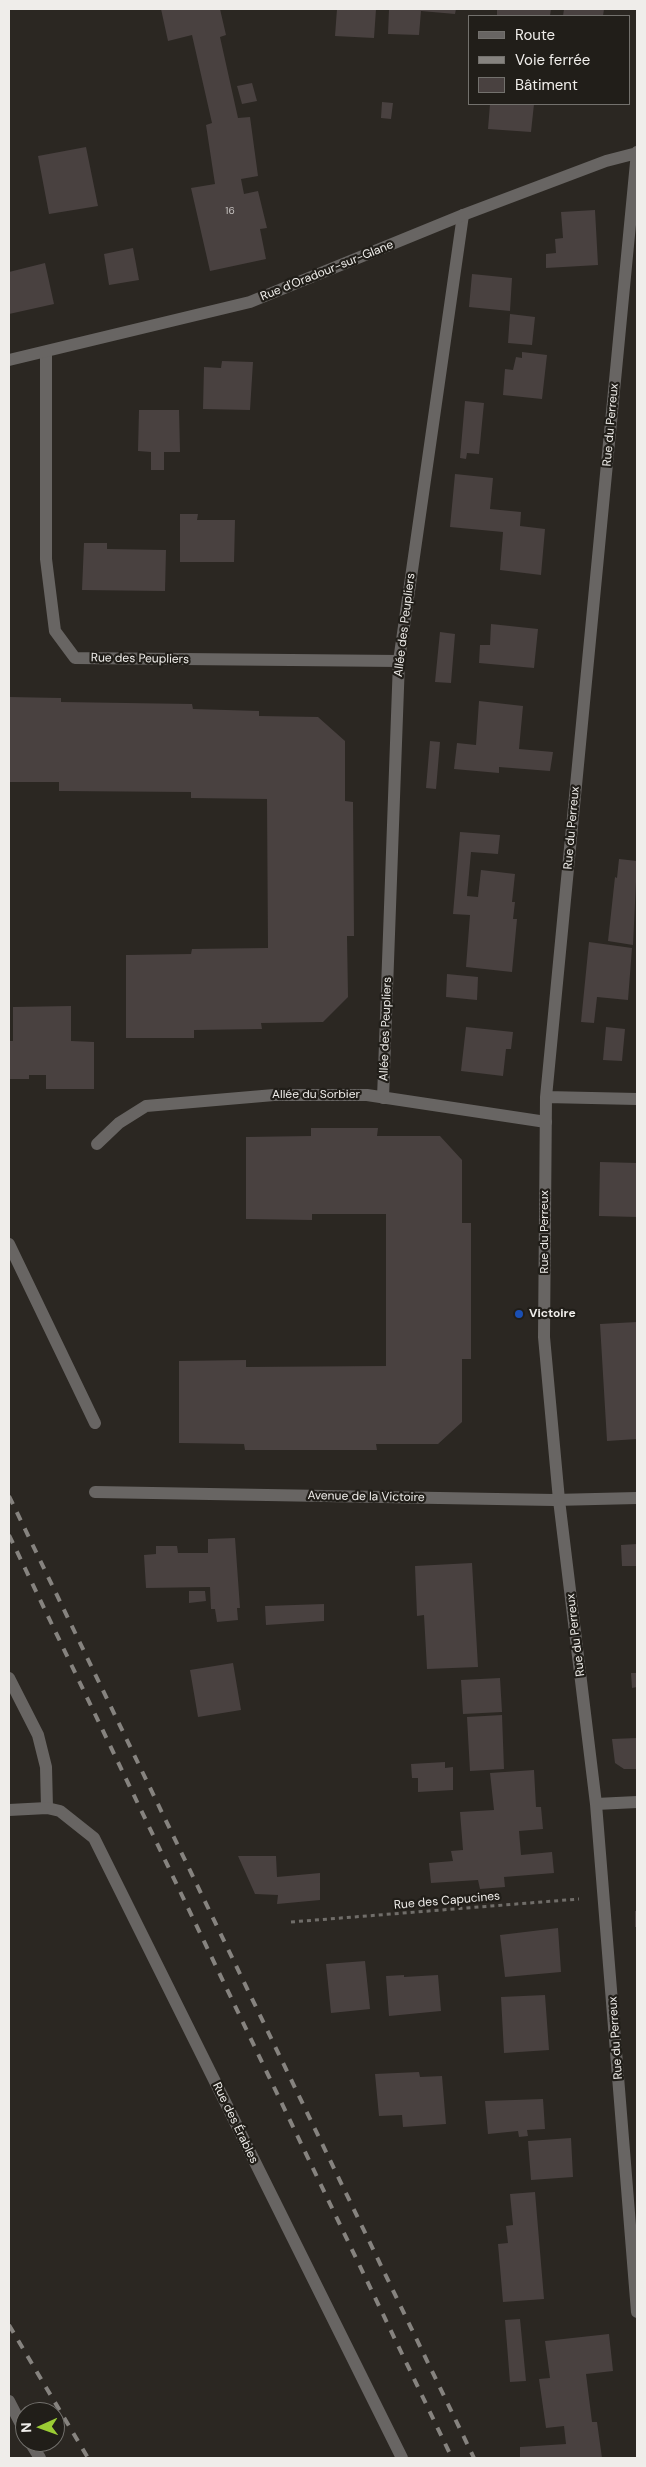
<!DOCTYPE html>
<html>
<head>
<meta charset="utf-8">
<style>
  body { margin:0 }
  #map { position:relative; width:646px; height:2467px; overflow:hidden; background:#2b2722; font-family:"DM Sans",sans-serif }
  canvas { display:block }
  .frame { position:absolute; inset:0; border:10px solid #efedea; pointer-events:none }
  .legend { position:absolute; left:468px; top:15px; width:162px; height:90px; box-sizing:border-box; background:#211e19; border:1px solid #73716d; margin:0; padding:6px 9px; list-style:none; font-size:15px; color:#efedea }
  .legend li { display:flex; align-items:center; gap:10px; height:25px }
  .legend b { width:25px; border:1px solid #73716d }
  .north { position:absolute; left:15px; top:2402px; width:50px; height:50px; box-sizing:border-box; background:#211e19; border:1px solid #73716d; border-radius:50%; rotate:268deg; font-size:14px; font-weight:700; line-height:20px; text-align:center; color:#efedea }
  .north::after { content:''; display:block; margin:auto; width:18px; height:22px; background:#9acb34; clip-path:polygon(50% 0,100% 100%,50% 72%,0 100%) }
</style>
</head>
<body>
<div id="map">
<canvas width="646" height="2467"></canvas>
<div class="frame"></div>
<ul class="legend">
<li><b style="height:6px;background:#686563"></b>Route</li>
<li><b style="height:6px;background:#86837f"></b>Voie ferrée</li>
<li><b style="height:14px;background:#494140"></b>Bâtiment</li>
</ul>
<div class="north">N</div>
</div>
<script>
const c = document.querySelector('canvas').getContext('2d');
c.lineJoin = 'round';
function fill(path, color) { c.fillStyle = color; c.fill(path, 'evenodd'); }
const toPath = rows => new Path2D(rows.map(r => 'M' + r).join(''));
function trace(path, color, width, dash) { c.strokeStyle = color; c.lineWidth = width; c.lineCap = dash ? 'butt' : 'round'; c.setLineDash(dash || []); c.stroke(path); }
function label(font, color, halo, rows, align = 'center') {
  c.font = font + ' "DM Sans",sans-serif'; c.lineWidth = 4.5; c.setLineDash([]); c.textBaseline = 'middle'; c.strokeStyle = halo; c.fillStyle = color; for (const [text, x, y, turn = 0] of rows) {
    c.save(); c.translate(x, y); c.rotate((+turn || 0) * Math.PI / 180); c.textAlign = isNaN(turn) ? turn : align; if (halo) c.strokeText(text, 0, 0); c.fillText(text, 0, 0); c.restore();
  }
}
fill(toPath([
  [161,9,220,9,226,35,220,37,238,118,250,117,258,176,241,179,244,194,258,191,267,228,260,229,266,259,210,271,191,188,215,184,206,125,212,123,192,35,168,41],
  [337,9,376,9,374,38,335,36],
  [389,9,456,9,455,14,421,11,419,35,388,34],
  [497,9,551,9,550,16,497,16],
  [564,9,604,9,603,16,563,16],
  [252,83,257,101,242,104,237,86],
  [382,102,393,103,391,119,381,118],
  [490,104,534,104,531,132,488,129],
  [86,147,98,206,49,214,38,156],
  [595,210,598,265,546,268,546,254,556,253,555,239,563,238,561,212],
  [133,248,139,280,109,285,104,254],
  [45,263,54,304,9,314,9,272],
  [472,274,512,278,510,311,469,307],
  [510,314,535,317,532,345,508,343],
  [522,352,547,355,542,399,503,395,505,369,513,370,516,357,522,358],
  [222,361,253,362,250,410,203,409,204,367,221,368],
  [465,401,484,403,479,454,467,453,466,459,460,458],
  [139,410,179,410,180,452,164,452,164,470,151,470,151,452,138,451],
  [455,474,493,478,490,509,521,512,520,526,545,529,541,575,500,570,503,532,450,527],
  [180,514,198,514,197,520,235,520,234,562,180,562],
  [84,543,107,543,107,549,166,550,165,591,82,590],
  [491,624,538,629,534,668,479,663,480,645,490,645],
  [440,632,455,634,451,683,435,682],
  [9,697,61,698,61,702,192,704,193,709,259,711,259,716,318,717,345,741,345,801,353,802,354,936,347,936,348,997,323,1022,261,1023,262,1029,194,1030,194,1038,126,1038,126,955,191,954,192,949,268,948,267,799,191,798,191,792,59,791,59,782,9,782],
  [479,701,523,706,519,749,553,752,550,771,499,767,499,773,454,769,457,743,476,745],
  [430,741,440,742,436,789,426,788],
  [460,832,500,835,498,854,471,852,467,896,478,897,481,870,515,874,512,902,515,902,513,919,517,919,512,972,466,967,470,915,453,914],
  [619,859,637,861,633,945,608,941,615,877,617,878],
  [589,942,632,948,628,1000,597,997,594,1023,581,1022],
  [447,974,478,977,477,1000,446,997],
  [71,1006,71,1041,94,1042,94,1089,46,1089,46,1075,29,1075,29,1079,9,1079,9,1041,13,1041,13,1007],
  [466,1027,513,1032,511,1049,506,1049,503,1076,461,1071],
  [606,1027,625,1029,622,1061,603,1060],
  [311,1128,378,1128,377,1136,440,1136,462,1160,462,1223,471,1223,471,1359,462,1359,462,1422,438,1444,376,1444,377,1450,245,1450,244,1444,179,1443,179,1361,246,1360,246,1367,386,1366,386,1214,312,1214,312,1220,246,1219,246,1137,311,1136],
  [600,1162,637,1163,637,1217,599,1216],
  [637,1322,637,1439,607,1441,600,1324],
  [235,1538,240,1608,237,1608,238,1620,217,1622,215,1609,211,1609,210,1587,146,1588,144,1555,156,1554,156,1546,177,1546,178,1553,208,1553,208,1539],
  [637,1544,637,1566,622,1566,621,1545],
  [472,1563,478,1667,427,1669,424,1615,417,1616,415,1566],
  [189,1591,205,1591,206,1601,189,1603],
  [324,1604,324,1621,266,1625,265,1606],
  [233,1663,241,1710,198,1717,190,1670],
  [631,1673,637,1673,637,1687,632,1688],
  [500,1678,502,1712,463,1714,461,1680],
  [502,1715,504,1769,470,1771,467,1717],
  [637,1738,637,1769,624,1769,615,1763,612,1739],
  [445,1762,445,1768,453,1767,453,1790,418,1792,418,1778,412,1778,411,1764],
  [534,1770,536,1807,541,1807,543,1829,519,1831,521,1855,552,1852,554,1873,504,1877,505,1887,480,1889,478,1880,431,1883,429,1863,453,1861,451,1851,463,1850,460,1812,494,1810,490,1773],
  [238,1856,276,1856,277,1877,320,1873,320,1900,277,1904,278,1895,255,1894],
  [635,1911,637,1911,637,1927,635,1927],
  [558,1928,561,1972,505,1977,500,1935],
  [365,1961,370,2009,331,2013,326,1964],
  [404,1975,404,1977,438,1975,441,2011,389,2016,386,1976],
  [545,1995,549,2050,504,2053,501,1997],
  [419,2072,420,2077,442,2076,446,2124,403,2127,402,2115,379,2116,375,2074],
  [543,2099,545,2129,527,2130,528,2136,519,2137,518,2131,488,2134,485,2101],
  [571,2138,573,2177,531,2180,528,2141],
  [535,2192,544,2299,503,2302,498,2244,508,2243,506,2226,513,2225,510,2194],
  [520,2319,526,2381,510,2382,505,2320],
  [609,2334,613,2371,586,2374,592,2422,597,2422,602,2458,520,2458,520,2447,566,2444,564,2426,546,2428,539,2379,550,2378,545,2341]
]), '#494140');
trace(toPath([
  [291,1922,579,1899]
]), '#706d69', 3, [4, 4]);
trace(toPath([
  [46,352,46,559,55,631,75,658,399,661],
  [383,1098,399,661,463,215],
  [97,1144,119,1123,146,1106,274,1095,367,1095,546,1122],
  [9,1244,95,1423],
  [9,1678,38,1735,46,1767,47,1808],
  [9,2401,25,2432],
  [30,2442,40,2458]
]), '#686563', 12);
trace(toPath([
  [637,152,546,1097,544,1337,559,1500,596,1804,637,2312],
  [9,360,250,302,463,215,606,161,637,153],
  [546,1097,637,1099],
  [95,1492,554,1500,637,1498],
  [596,1804,637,1802],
  [9,1810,47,1808,60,1811,94,1838,402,2458]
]), '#686563', 12);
trace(toPath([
  [9,1496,474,2458],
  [9,1535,452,2458],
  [9,2325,88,2458]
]), '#86837f', 4, [9, 9]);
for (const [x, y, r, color] of [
  [519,1314,5,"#1a4fb4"]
]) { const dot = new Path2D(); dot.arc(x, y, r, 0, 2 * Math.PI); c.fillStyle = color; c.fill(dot); trace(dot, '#211e19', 2); }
label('10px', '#c6c2c0', null, [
  ["16",230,211]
]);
label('12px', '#efedea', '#211e19', [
  ["Rue d'Oradour-sur-Glane",327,271,-22],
  ["Rue du Perreux",611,425,-85],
  ["Allée des Peupliers",405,625,-83],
  ["Rue des Peupliers",140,659,1],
  ["Rue du Perreux",572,828,-85],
  ["Allée des Peupliers",386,1029,-88],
  ["Allée du Sorbier",316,1095],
  ["Rue du Perreux",545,1232,-90],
  ["Avenue de la Victoire",366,1497,1],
  ["Rue du Perreux",576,1635,-97],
  ["Rue des Capucines",447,1901,-5],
  ["Rue du Perreux",616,2038,-94],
  ["Rue des Érables",235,2123,64]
]);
label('bold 12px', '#efedea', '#211e19', [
  ["Victoire",529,1314]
], 'left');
</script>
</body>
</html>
